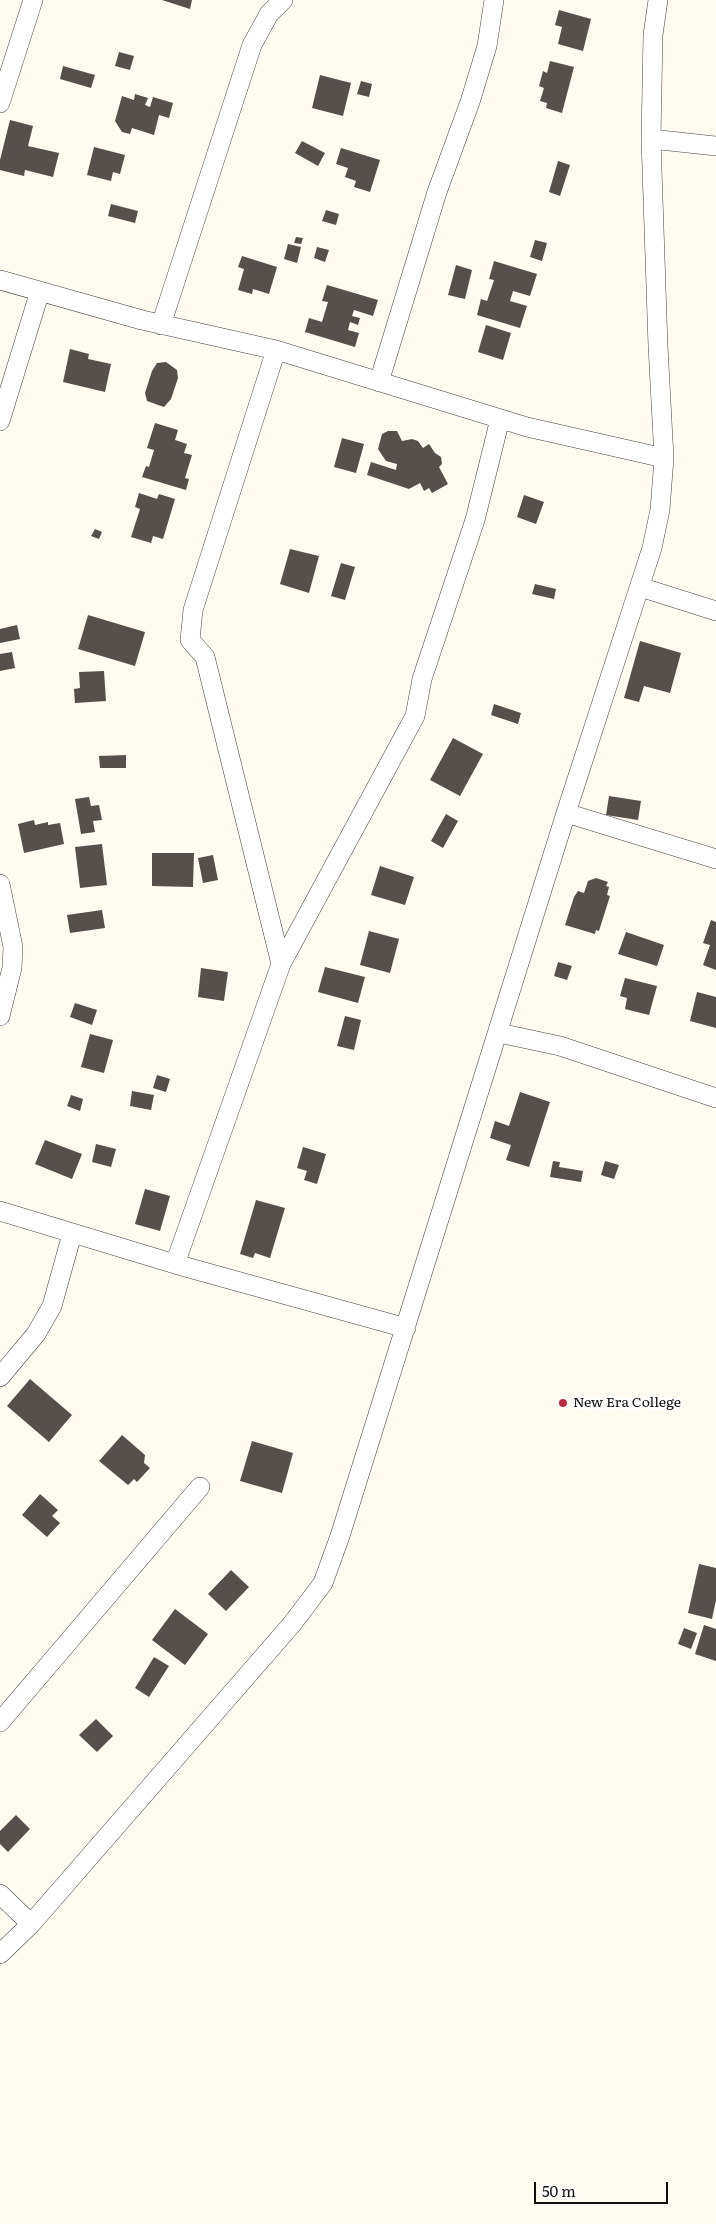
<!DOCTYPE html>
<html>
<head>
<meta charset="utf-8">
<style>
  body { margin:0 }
  #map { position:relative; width:716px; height:2224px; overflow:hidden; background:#fffbf1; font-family:Literata,serif }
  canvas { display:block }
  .scale { position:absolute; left:534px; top:2182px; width:134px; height:22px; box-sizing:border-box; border:2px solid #0f0f0f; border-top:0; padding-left:6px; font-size:15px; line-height:18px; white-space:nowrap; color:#0f0f0f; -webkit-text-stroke:4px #fff; paint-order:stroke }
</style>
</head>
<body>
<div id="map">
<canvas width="716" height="2224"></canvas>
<div class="scale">50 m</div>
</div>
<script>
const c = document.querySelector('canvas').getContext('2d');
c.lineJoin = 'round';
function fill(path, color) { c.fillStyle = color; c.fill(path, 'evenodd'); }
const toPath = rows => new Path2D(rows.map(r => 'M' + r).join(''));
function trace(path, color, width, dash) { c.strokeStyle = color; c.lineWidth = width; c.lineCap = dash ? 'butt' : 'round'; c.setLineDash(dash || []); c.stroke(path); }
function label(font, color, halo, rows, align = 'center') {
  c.font = font + ' Literata,serif'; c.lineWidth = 5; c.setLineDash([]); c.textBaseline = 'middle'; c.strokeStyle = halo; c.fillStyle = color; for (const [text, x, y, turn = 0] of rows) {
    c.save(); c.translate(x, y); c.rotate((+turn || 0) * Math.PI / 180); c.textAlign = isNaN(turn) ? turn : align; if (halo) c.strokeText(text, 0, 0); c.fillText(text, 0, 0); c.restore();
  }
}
fill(toPath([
  [162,0,192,0,190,9],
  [559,10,591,19,583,51,558,44,562,27,555,25],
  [119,52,134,56,130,70,115,66],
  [550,61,574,67,562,113,546,108,547,103,540,101,544,88,539,86,543,71,547,73],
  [63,66,95,75,91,88,60,79],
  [320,75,351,83,343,116,312,108],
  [361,81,372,84,369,97,357,94],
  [135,94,148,98,145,105,150,107,153,97,173,103,169,118,159,115,154,135,132,128,130,134,122,132,115,121,122,96,134,100],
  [10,120,33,126,28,146,59,153,53,177,25,170,24,176,0,170,0,160],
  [302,141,325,153,318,166,295,153],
  [94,147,125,155,120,174,113,172,111,181,87,175],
  [341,148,380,160,370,192,354,187,356,181,345,177,348,168,336,164],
  [558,161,570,165,560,196,549,192],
  [111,204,138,211,135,223,108,216],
  [326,210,339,214,336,225,322,221],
  [296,237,303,238,301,244,294,243],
  [535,240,547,243,542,261,530,257],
  [288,244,301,247,297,263,284,259],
  [317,247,329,250,325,262,314,258],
  [242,256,277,267,269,294,253,289,252,294,238,290,244,269,238,267],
  [494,261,537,274,530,296,513,291,510,301,527,306,520,328,477,315,481,299,487,301,494,280,489,279],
  [456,265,472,270,465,299,448,295],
  [327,285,378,300,373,316,354,310,352,316,360,318,358,325,350,322,348,330,359,333,355,347,305,332,309,318,322,322,328,302,322,301],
  [486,325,511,333,503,360,478,352],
  [70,349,89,354,88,359,111,364,105,392,63,382],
  [166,362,177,370,178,378,171,399,164,407,147,401,145,393,152,371,157,363],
  [155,423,178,430,175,440,187,444,184,453,192,455,185,478,189,479,186,490,142,477,146,466,149,467,154,450,147,448],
  [388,431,397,431,402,441,412,439,418,441,423,448,429,444,435,453,441,457,442,464,439,467,448,484,432,493,429,488,424,491,420,483,409,489,367,475,371,462,396,470,397,464,386,461,378,449,382,434],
  [342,438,364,444,356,473,334,467],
  [139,493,157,499,159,494,175,499,163,539,153,536,151,543,131,537,140,509,135,507],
  [524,495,544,502,536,524,517,517],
  [95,529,102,532,99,539,91,536],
  [290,549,319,556,309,593,280,584],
  [341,563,355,567,345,600,331,596],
  [535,584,556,589,554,599,532,594],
  [88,615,145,632,135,666,78,649],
  [17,625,20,639,0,643,0,629],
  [640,641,681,653,670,693,644,686,639,702,624,698],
  [12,652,15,668,0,671,0,654],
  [104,671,106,701,75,703,74,689,80,688,79,672],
  [494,704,521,713,518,724,491,715],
  [453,738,483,754,460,796,430,780],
  [126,755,126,768,100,768,99,756],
  [609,796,641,801,638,820,606,815],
  [89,797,91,806,99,805,102,820,93,821,95,832,81,834,75,799],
  [446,814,458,821,443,848,431,841],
  [34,820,35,825,48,822,48,825,60,823,64,844,24,853,18,824],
  [102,844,107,885,80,888,75,847],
  [152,853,194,853,193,887,152,886],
  [213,855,218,880,203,883,198,858],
  [380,866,414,877,405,905,371,895],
  [596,878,608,882,606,886,609,887,607,895,610,896,599,931,596,930,595,934,565,925,574,897,578,891,584,893,588,881],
  [102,910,105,928,70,933,67,915],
  [711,920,716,922,716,970,703,965,710,945,703,943],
  [369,931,399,939,390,973,360,965],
  [626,932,664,945,657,966,618,954],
  [558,962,572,966,567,980,554,976],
  [325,967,365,977,358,1003,318,992],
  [201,968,228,972,224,1001,198,997],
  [625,978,657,986,649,1015,625,1009,627,998,620,996],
  [697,992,716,997,716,1028,690,1021],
  [75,1003,97,1010,92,1025,70,1017],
  [345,1016,361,1020,354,1050,337,1046],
  [90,1034,113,1040,104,1073,81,1067],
  [157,1075,170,1079,166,1092,153,1088],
  [132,1091,154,1095,151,1110,130,1106],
  [520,1092,550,1102,529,1167,506,1160,511,1145,490,1138,495,1121,509,1126],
  [71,1095,83,1099,80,1111,67,1106],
  [45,1140,82,1154,72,1179,35,1164],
  [96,1144,116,1149,111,1167,92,1162],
  [303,1147,326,1154,317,1184,304,1180,307,1171,297,1168],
  [553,1161,560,1162,559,1167,583,1171,581,1182,550,1177],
  [605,1161,619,1165,614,1179,601,1175],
  [145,1189,170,1196,160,1231,135,1224],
  [256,1200,285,1208,270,1258,255,1253,253,1258,240,1254],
  [30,1379,72,1415,49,1442,7,1406],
  [122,1435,145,1455,144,1463,150,1468,137,1482,134,1479,128,1485,99,1461],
  [252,1441,293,1453,282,1493,240,1481],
  [40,1494,58,1510,52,1516,60,1523,47,1537,22,1515],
  [699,1564,716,1568,716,1600,712,1619,688,1613],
  [231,1570,249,1587,226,1611,208,1594],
  [175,1609,208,1634,185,1665,152,1640],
  [704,1625,716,1629,716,1661,695,1654],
  [684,1628,697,1633,691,1649,678,1644],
  [154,1657,169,1666,149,1697,135,1688],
  [96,1719,113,1736,97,1752,79,1735],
  [16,1815,30,1829,8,1852,0,1844,0,1831]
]), '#574f4b');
const minor = toPath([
  [0,103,33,0],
  [651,139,716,146],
  [0,280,142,320,276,350,527,427,664,458],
  [161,325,252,45,269,14,283,0],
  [276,350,193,610,190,640,205,657,281,964],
  [379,382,437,192,470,102,487,46,494,0],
  [0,421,40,291],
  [640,587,716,611],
  [566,813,716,859],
  [0,884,13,947,12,968,0,1016],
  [499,1033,560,1046,716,1098],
  [0,1211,175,1264,406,1328],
  [175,1264,281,964,415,716,422,679,475,520,500,419],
  [0,1377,36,1334,52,1306,72,1234],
  [0,1722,200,1487],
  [0,1894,31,1924],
  [0,1954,31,1924,292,1624,323,1583,340,1536,566,813,652,548,660,510,664,458,658,346,651,139,653,35,658,0]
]);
trace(minor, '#424242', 20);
trace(minor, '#fff', 19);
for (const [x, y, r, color] of [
  [563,1403,5,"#bc2a3b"]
]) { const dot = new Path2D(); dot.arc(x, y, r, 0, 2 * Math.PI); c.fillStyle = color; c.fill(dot); trace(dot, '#fff', 2); }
label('14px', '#0f0f0f', '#fff', [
  ["New Era College",573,1403]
], 'left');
</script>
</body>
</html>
